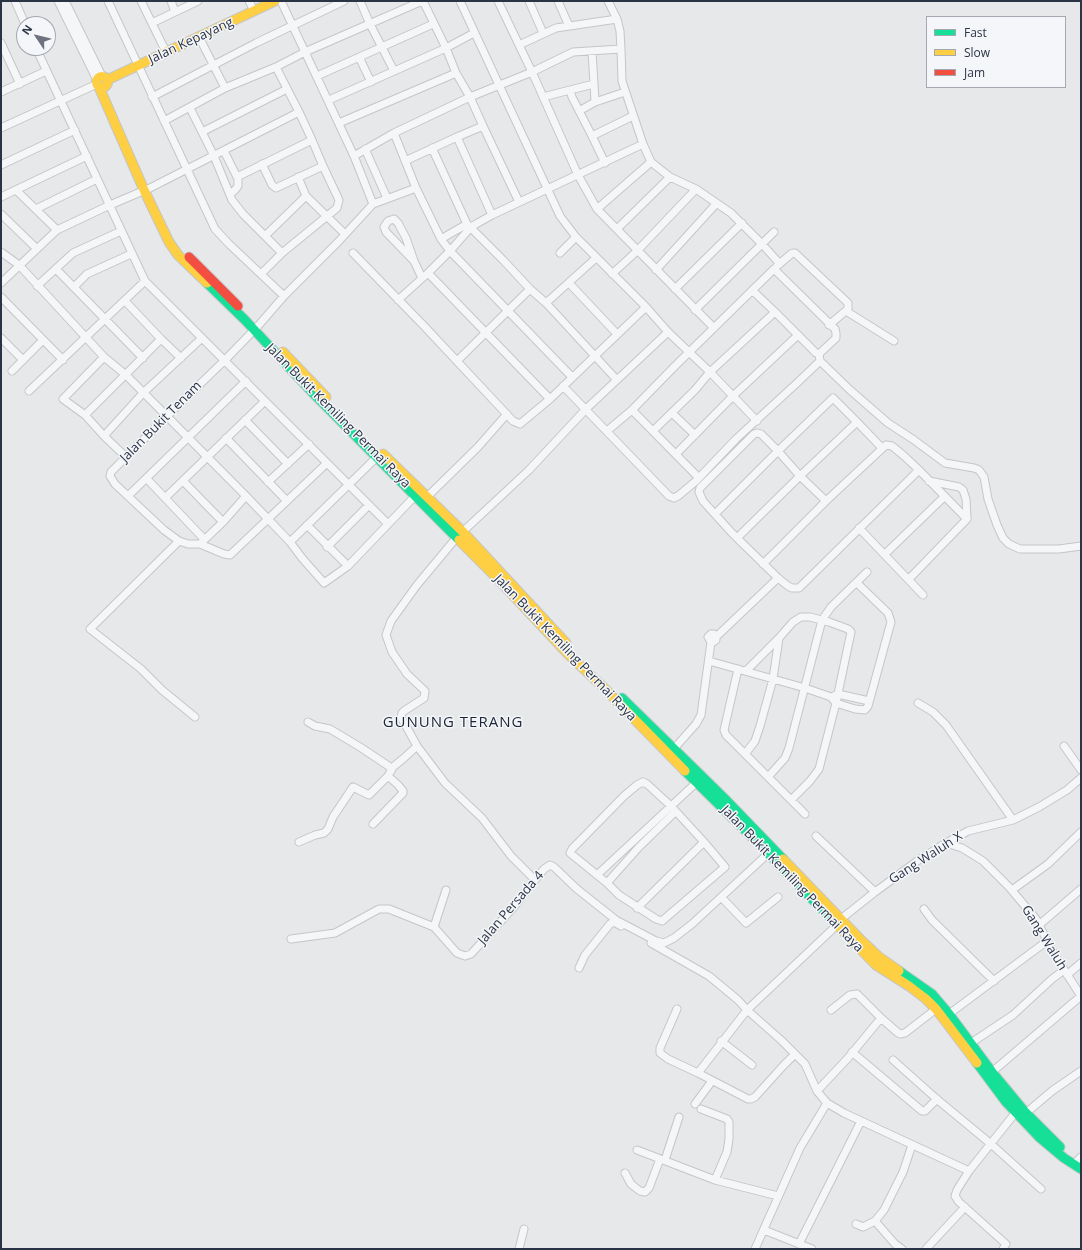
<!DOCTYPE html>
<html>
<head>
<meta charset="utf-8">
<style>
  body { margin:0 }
  #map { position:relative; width:1082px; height:1250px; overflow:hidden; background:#e6e8ea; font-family:"Open Sans",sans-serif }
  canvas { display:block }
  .frame { position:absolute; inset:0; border:2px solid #2b3445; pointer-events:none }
  .legend { position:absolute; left:926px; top:16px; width:140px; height:72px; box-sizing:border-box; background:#f4f6f9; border:1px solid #a4a8b1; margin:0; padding:5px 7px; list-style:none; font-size:12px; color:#2b3445 }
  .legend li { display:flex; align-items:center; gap:8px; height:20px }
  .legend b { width:20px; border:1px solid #a4a8b1 }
  .north { position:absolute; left:16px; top:16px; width:40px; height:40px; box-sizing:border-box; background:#f4f6f9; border:1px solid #a4a8b1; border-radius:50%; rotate:305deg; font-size:11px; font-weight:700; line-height:16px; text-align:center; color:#2b3445 }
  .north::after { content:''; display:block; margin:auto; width:14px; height:18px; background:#6c737f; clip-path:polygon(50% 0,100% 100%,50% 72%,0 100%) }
</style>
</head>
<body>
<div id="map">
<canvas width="1082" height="1250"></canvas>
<div class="frame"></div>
<ul class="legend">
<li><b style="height:5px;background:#16e098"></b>Fast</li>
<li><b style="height:5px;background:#ffcf43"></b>Slow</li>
<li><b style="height:5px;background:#f24e42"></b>Jam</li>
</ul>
<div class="north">N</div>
</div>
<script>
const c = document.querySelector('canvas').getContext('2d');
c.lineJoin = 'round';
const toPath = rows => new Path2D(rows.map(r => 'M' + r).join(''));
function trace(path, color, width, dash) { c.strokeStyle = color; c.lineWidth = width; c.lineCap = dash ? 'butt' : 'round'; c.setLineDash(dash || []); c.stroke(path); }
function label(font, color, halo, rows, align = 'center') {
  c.font = font + ' "Open Sans",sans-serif'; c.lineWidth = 3; c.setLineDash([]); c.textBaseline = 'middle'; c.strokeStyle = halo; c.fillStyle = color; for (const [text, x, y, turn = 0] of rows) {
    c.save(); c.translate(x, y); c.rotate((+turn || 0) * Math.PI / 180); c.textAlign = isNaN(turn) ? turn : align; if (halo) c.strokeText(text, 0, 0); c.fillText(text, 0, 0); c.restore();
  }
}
const street = toPath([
  [15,1,25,24],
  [58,1,97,80],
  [65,1,102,76],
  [108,1,215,229,229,244,284,296],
  [141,1,166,52],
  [171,1,175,12],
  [249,1,254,11],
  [281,1,354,156,373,204],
  [360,1,370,24,394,71],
  [460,1,560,216,576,237,646,307,668,332,710,372,757,421],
  [498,1,519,45],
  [529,1,543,33],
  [558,1,569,26],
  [608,1,617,19,620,31,621,49],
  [152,23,198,1],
  [199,37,225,88],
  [1,43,20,84],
  [36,48,145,281,387,523],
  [359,57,371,82],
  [276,67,305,52,422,1],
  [317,76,433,24],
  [594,84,595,102,625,92],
  [570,90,594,84,592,51],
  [1,92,46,71],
  [152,97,256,43,344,1],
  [543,97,570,90,572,97,592,136],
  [329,100,446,48,423,1],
  [190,108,214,156,232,200,243,214,282,253],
  [579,111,595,102],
  [299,112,312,140],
  [339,123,456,73],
  [483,126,519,202],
  [1,128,97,84],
  [202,132,287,89],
  [394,133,416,188],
  [643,144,622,81,621,49,573,52,532,72,578,175,597,209,714,328],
  [432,148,467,224,504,261,530,289],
  [365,149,387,198],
  [224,151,238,179,238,186,235,190,230,194],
  [354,156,394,133,470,97,456,73,446,48,474,33],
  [405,161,457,137],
  [605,163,592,136,633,116],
  [1,165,75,130],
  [237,177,312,140,323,166],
  [16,190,57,230],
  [306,196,345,234],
  [1,197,87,156],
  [36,209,97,179],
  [597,209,651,162],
  [1,214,36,248],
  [492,215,457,137,483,126,470,97,532,72,519,45,556,28,617,19],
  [617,229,670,177],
  [265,236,306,196,298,177],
  [441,239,467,224],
  [1,252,19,265,104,357,126,375,246,496,290,542,302,558,324,583,348,566,416,495],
  [353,253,425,327,513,421,520,424,550,399,646,307],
  [560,253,576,237],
  [414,261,386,232,384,227,388,221,394,219,398,223,406,238,414,261,422,278],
  [777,266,791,254,793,253,795,253,848,303,848,309,829,325],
  [56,269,143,358],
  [656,270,716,204],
  [428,273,550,399],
  [261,274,282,253,337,208,339,200,323,166,276,188,272,185,262,164],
  [612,274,637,251,696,189],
  [1,283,57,230,110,205,150,188,299,112,276,67,225,88,164,121],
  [569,283,617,334],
  [37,286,73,253,121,231],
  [74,287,87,274,131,254],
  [675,289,742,223],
  [753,291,775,312],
  [1,297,63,360],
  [398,300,428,273,450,251,471,227,476,224,492,215,643,144,651,162,670,177,696,189,731,213,762,244,780,264],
  [125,301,161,339,181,358],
  [546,303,596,258],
  [695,310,774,232],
  [846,311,894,341],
  [1,338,23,360],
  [104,357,63,399,85,415,104,436,126,457],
  [457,361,530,289,546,303,617,380],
  [820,361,850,390,888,423,914,440,945,463,974,468,979,470,984,477,988,499,997,525,1003,538,1009,544,1020,549,1059,549,1081,546],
  [12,371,43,340],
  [563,386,669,496,674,498,678,496,696,481,736,439,797,383,820,361,819,354,816,353,775,312,710,372,695,390,654,430],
  [29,391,145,281],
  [632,410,699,478],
  [672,413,695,435],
  [85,415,161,339],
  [245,420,288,464],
  [857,422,800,476,778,451,833,398,857,422,882,448],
  [607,431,632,410,675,366,774,269,835,329,836,333,836,338,819,354],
  [104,436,143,393,202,338],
  [226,438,287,501],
  [676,454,733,396,798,335],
  [919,470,967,519],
  [147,479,204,539],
  [183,481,223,522],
  [268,482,309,444],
  [128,496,246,381],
  [246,496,223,522,200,544,224,554,230,555,327,463],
  [427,497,478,447,507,414],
  [165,498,265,401],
  [715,514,778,451,761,434,757,433,754,434,700,488,699,492,703,501,731,532,737,538,778,578,788,586,792,588,799,588,919,470,903,455,892,446,886,445,826,501,763,564],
  [307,525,348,566],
  [859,528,923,595],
  [737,538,800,476,826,501],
  [179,541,90,629,141,669,162,690,195,717],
  [290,542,380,454],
  [200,544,188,544,179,541,164,530,115,484,110,476,111,472,167,416,225,360,258,326,284,296,339,241,373,204,416,188,441,239,450,251,572,377],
  [327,547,369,505],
  [885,554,944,497],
  [909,579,967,519,966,499,963,490,959,487,929,481],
  [716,637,778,578],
  [709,661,805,688,831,697,836,703,855,709,865,710,868,706,891,622,888,613,857,583],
  [738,669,724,730,726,735,805,814],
  [746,671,779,638,793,622,801,617,810,617,829,622,848,629,851,632,836,703,819,769,810,781,791,800],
  [834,696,838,694,869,701],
  [918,703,933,712,946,725,1013,820],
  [308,722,315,726,330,729,360,747,390,767,393,767,404,758,417,746,445,783,482,818,511,856,535,880],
  [417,746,401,717,402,713,404,711,424,698,425,691,407,674,392,652,386,635,391,621,417,585,457,537,529,470,586,409,668,332],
  [1064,746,1081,770],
  [671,752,696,724,701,715,711,642,708,637,711,634,714,634,716,637,716,640,713,642,711,642],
  [745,754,755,741,760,726,773,679,779,638],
  [768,777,785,758,789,748,822,620,831,607,867,572],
  [643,782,647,784,671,806,704,842,725,867,662,921,656,919,619,895,607,883,570,853,572,849,624,796,637,785,643,782],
  [373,824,403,793,403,791,398,785,388,776],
  [816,836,875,892],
  [299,842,315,835,324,833,328,829,333,817,353,787,369,795,388,776,393,767],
  [946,843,962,848,983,861,1009,887,1036,919,1054,954,1081,996],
  [597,875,697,782],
  [607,883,639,847,675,812],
  [446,890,434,927,457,953,465,956,471,954,513,908,535,880,544,869,550,865,554,867,577,889,616,920,656,941,664,943,674,938,692,924,772,850],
  [1012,890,1048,864,1081,832],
  [722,898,746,923,778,897],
  [637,908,704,842],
  [924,909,932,920,994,981],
  [841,919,875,892,920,859,946,843,968,831,1013,820,1039,807,1067,790,1081,778],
  [1039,925,1081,889],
  [291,939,335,933,379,909,389,909,434,927],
  [651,943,709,976,738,1000,747,1010,781,1040,795,1054],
  [579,968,585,955,610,924,614,922,621,926],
  [1067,975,1081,963],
  [677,1009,660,1048,660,1053,668,1059,698,1073,748,1099,751,1099,755,1097,783,1066,795,1054,805,1064,817,1091,827,1103,844,1113,969,1171],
  [831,1010,850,995,857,994,881,1018,897,1032,900,1034,905,1033,936,1009],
  [949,1014,1047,941],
  [721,1041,752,1065],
  [971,1043,1013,1015,1052,979,1064,970],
  [852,1052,922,1111,925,1111,937,1099],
  [893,1060,939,1101,991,1144,1041,1189],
  [992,1072,1081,996],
  [698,1073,747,1010,836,926],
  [817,1091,848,1058,881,1018],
  [695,1104,712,1081],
  [701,1109,727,1119,729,1122,729,1139,727,1152,715,1180],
  [1026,1113,1052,1091,1081,1071],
  [637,1150,715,1180,778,1196],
  [665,1160,679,1117],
  [1077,1161,1081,1157],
  [625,1173,631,1184,640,1191,645,1192,649,1188,660,1159],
  [875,1221,895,1244,902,1249],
  [856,1224,863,1227,875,1221,884,1210,903,1172,912,1145],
  [764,1230,812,1249],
  [799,1244,861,1121],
  [519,1249,524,1229],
  [755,1249,800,1148,827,1103],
  [926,1249,965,1207],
  [1003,1249,1006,1244,959,1202,955,1196,957,1190,969,1171,1016,1112]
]);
const fast = toPath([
  [207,283,245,320,312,392,459,540],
  [622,698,725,799,783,859],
  [685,771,754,839,838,926],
  [899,971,932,994,949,1014,992,1072,1026,1113,1060,1147],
  [977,1063,1006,1102,1039,1137,1064,1158,1081,1169]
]);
const slow = toPath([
  '96.5 82a5.5 5.5 0 1 1 11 0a5.5 5.5 0 1 1-11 0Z',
  [107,80,275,1],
  [99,87,144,190,169,242,178,255,207,283],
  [283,352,326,397],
  [383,454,463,532,566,643],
  [459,540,498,579,568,654,602,686,685,771],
  [783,859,861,940,879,957,899,971],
  [838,926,876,965,909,986,926,999,936,1009,977,1063]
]);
const jam = toPath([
  [189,257,238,306]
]);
trace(street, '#c4c6c8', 9);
trace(fast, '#c4c6c8', 11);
trace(slow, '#c4c6c8', 11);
trace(jam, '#c4c6c8', 11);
trace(street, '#f5f6f7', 7);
trace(fast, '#16e098', 9);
trace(slow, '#ffcf43', 9);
trace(jam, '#f24e42', 9);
label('13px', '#2b3445', '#f4f6f9', [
  ["Jalan Kepayang",191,41,-25],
  ["Jalan Bukit Kemiling Permai Raya",338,416,45],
  ["Jalan Bukit Tenam",161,422,-45],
  ["Jalan Bukit Kemiling Permai Raya",565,648,46],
  ["Gang Waluh X",926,858,-33],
  ["Jalan Bukit Kemiling Permai Raya",792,879,46],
  ["Jalan Persada 4",511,908,-49],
  ["Gang Waluh",1044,938,58]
]);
c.letterSpacing = '1px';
label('15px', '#1d2536', '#f4f6f9', [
  ["GUNUNG TERANG",453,723]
]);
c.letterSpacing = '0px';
</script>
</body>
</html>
